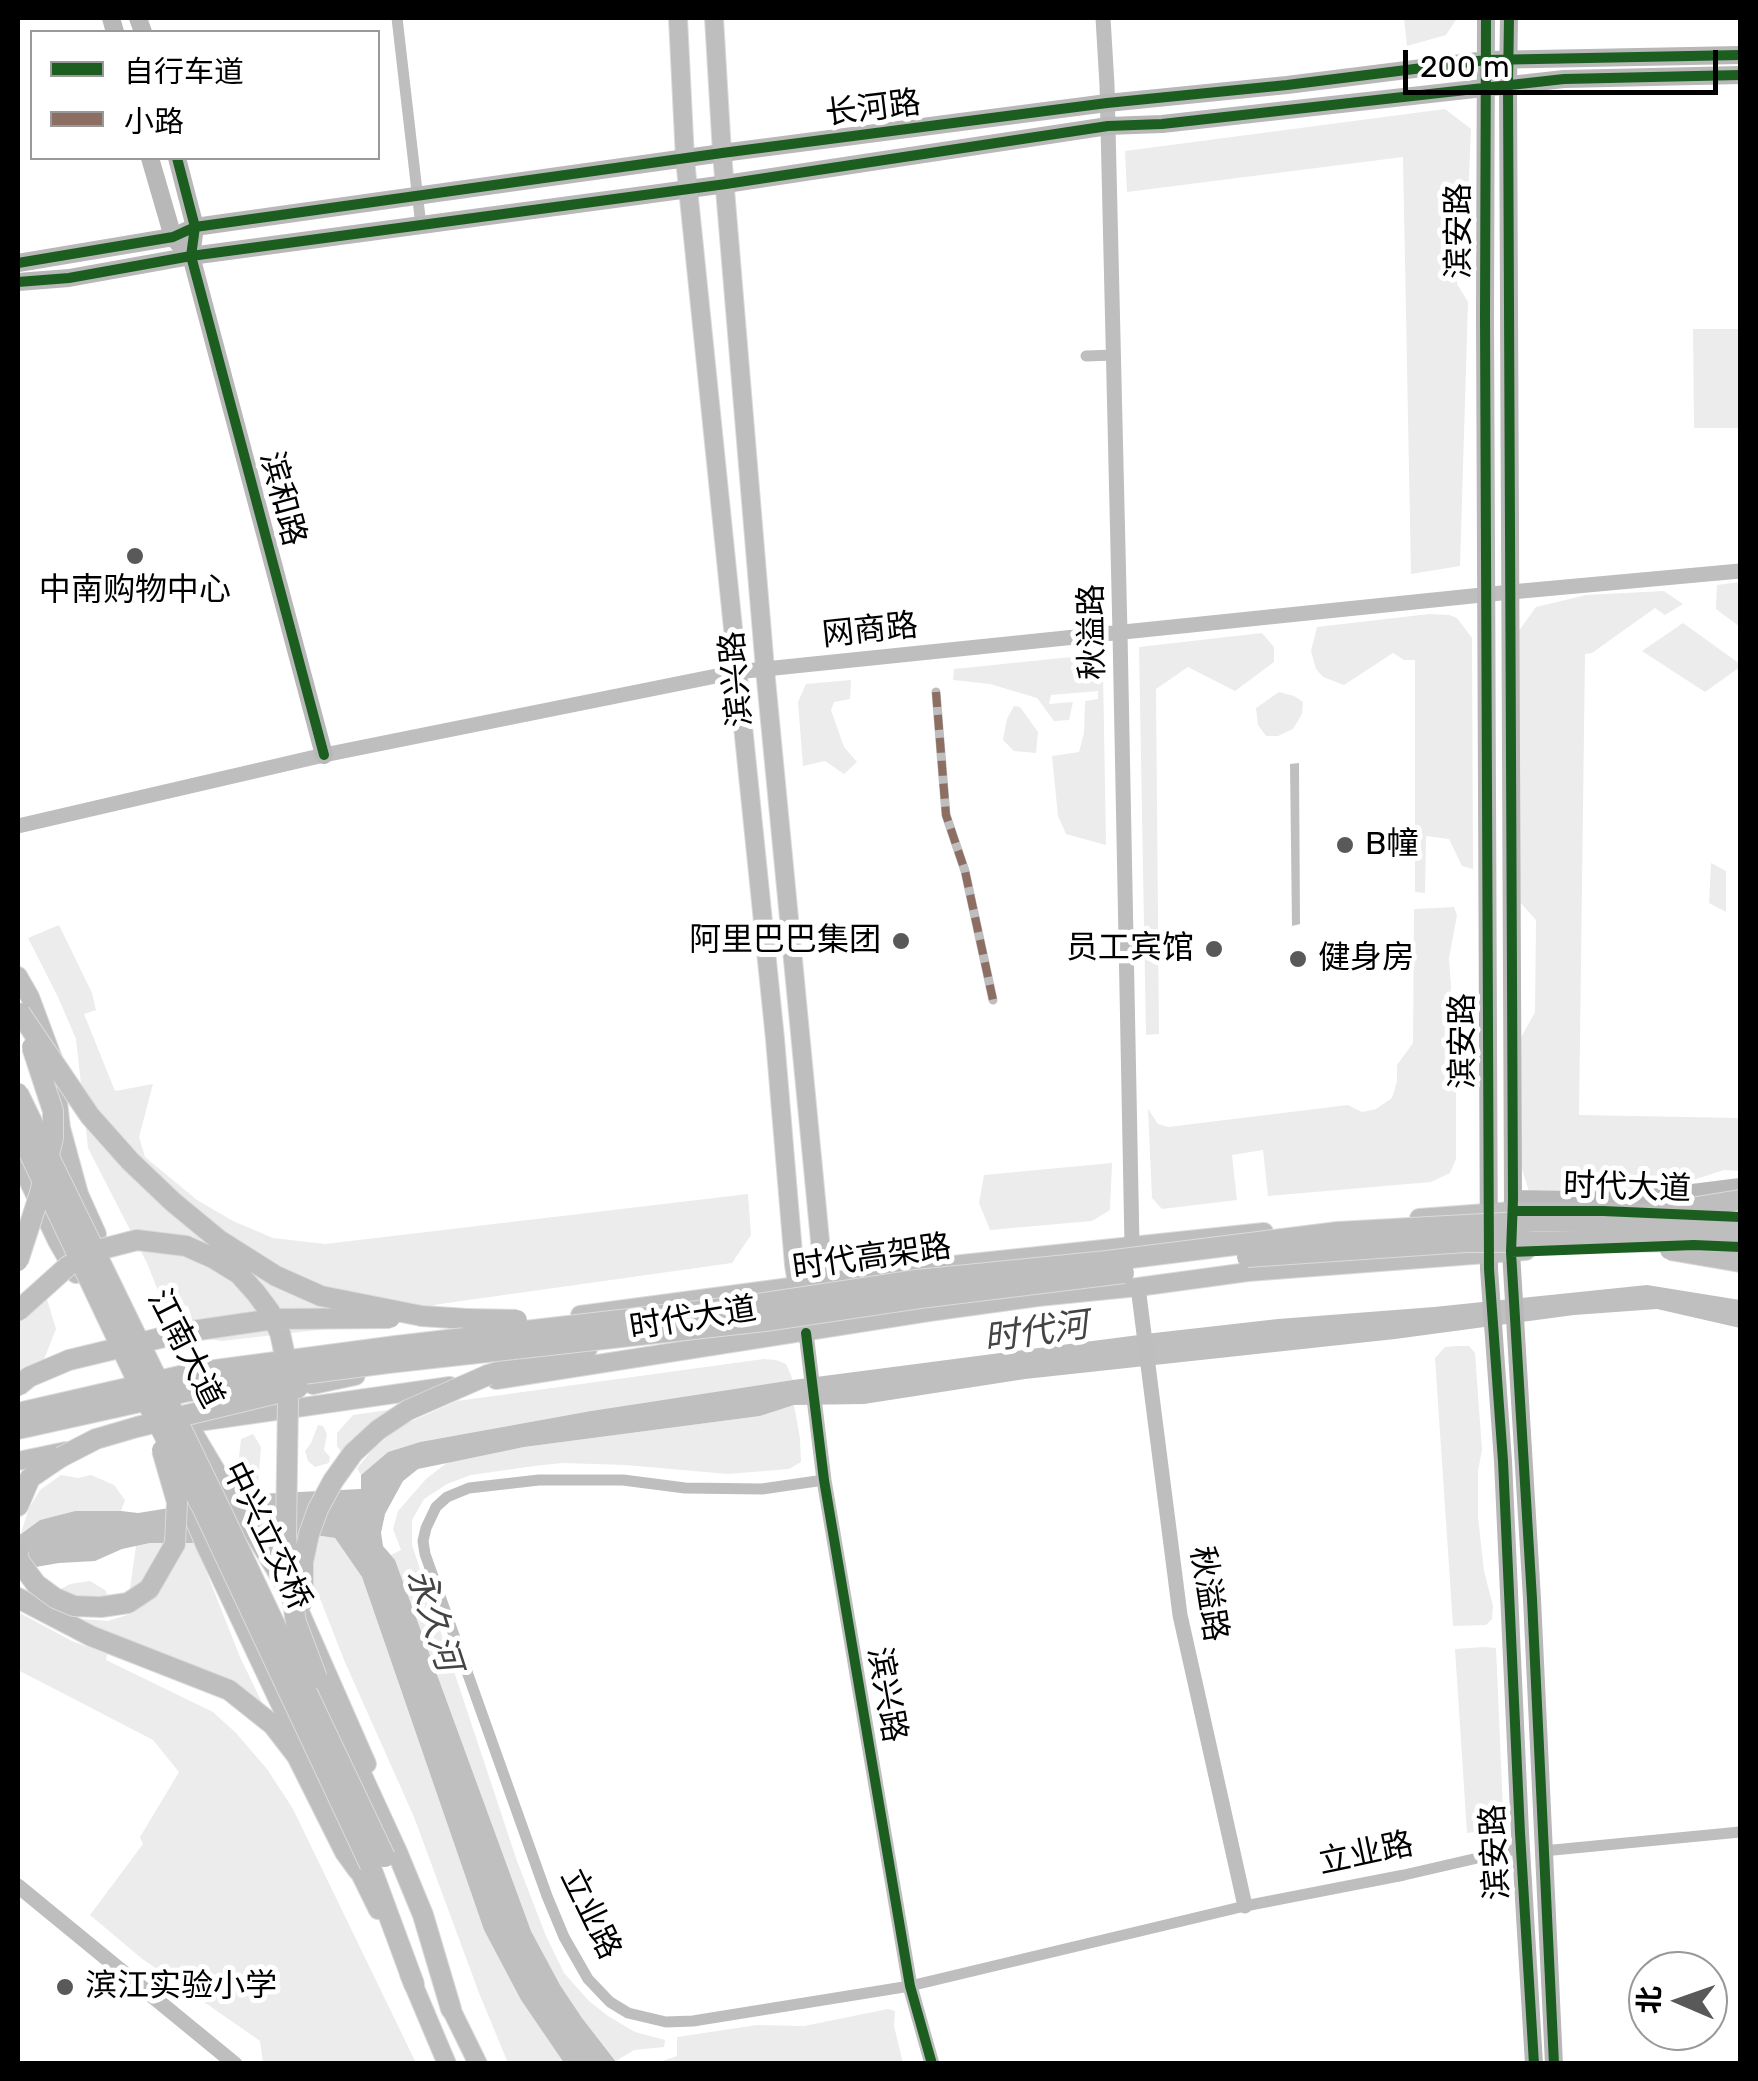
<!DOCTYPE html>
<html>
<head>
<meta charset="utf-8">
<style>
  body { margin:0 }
  #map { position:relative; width:1758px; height:2081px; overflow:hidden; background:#fff; font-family:Rubik,"Noto Sans SC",sans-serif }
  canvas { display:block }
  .frame { position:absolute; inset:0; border:20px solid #000; pointer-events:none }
  .legend { position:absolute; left:30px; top:30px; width:350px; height:130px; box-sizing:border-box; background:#fff; border:2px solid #999; margin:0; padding:12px 18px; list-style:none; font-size:30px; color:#000 }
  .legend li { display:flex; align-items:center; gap:20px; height:50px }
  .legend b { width:50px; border:2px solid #999 }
  .north { position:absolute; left:1628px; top:1951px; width:100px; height:100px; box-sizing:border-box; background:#fff; border:2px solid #999; border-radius:50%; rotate:272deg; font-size:28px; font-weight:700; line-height:40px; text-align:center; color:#000 }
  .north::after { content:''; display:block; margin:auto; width:35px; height:45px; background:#595959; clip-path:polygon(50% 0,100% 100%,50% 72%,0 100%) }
  .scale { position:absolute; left:1403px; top:50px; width:315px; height:45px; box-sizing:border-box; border:5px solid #000; border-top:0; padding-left:12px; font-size:30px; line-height:35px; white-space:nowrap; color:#000; -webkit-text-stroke:8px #fff; paint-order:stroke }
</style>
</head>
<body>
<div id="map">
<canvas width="1758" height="2081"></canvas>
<div class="frame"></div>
<ul class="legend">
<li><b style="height:12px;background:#1b5e20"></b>自行车道</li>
<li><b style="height:12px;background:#8d6e63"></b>小路</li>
</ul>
<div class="north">北</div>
<div class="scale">200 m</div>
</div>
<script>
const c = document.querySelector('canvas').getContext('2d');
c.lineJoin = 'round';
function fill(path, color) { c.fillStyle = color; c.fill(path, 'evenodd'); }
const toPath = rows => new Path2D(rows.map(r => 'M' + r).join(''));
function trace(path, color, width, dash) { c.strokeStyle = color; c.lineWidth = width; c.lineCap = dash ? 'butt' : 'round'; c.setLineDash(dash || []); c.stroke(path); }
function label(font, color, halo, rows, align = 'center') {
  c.font = font + ' Rubik,"Noto Sans SC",sans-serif'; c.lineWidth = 10; c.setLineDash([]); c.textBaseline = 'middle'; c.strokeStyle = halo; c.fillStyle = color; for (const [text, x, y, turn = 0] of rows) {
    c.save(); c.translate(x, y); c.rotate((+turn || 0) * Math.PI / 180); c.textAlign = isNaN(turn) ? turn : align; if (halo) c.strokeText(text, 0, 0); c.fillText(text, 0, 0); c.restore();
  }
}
fill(toPath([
  [1404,18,1457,18,1446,35,1407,46],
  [1445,109,1471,129,1468,198,1457,213,1457,284,1468,302,1460,566,1411,574,1403,157,1127,192,1125,151],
  [1693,329,1740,329,1740,428,1694,428],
  [1740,582,1740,627,1716,609,1717,585],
  [1664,591,1683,604,1665,615,1655,608,1592,653,1585,654,1579,1115,1740,1118,1740,1171,1724,1170,1662,1190,1531,1198,1521,1166,1519,1041,1535,1012,1536,920,1518,900,1518,632,1536,607,1586,595],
  [1429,614,1449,615,1457,618,1472,638,1473,869,1462,866,1449,839,1426,836,1425,893,1415,892,1415,660,1404,660,1393,653,1344,685,1323,677,1316,669,1311,651,1317,627],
  [1683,623,1740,664,1740,667,1705,692,1642,651],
  [1262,633,1274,647,1274,662,1235,691,1188,667,1156,689,1159,1034,1146,1035,1139,647],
  [1091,655,1099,660,1103,671,1106,845,1066,834,1058,816,1052,756,1079,752,1084,733,1085,701,1098,699,1098,691,1051,695,1049,704,1073,702,1069,720,1054,721,1037,698,990,684,953,680,954,669],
  [851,680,850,699,834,702,831,710,844,747,857,762,844,774,825,761,803,766,798,702,806,684],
  [1279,692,1294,696,1303,702,1302,714,1293,729,1278,736,1266,736,1258,725,1256,708],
  [1014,706,1020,707,1038,732,1036,753,1014,751,1003,740,1007,719],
  [1711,863,1726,871,1726,912,1709,903],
  [1454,907,1457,915,1449,958,1451,986,1447,1046,1456,1062,1456,1159,1450,1173,1431,1182,1268,1196,1263,1150,1232,1155,1237,1200,1162,1209,1152,1198,1148,1109,1158,1124,1168,1127,1348,1105,1362,1112,1376,1109,1392,1098,1397,1081,1397,1065,1413,1043,1414,909],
  [59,925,92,993,96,1010,84,1014,115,1091,153,1084,139,1137,145,1157,197,1200,233,1221,273,1238,325,1244,748,1194,751,1235,732,1263,440,1304,344,1327,222,1341,185,1336,180,1321,192,1319,188,1306,164,1306,147,1263,88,1148,76,1039,58,997,28,938],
  [1112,1163,1110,1210,1092,1221,990,1230,979,1203,984,1175],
  [46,1296,56,1329,41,1367,18,1382,18,1321],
  [1456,1346,1469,1346,1475,1353,1482,1450,1478,1471,1478,1517,1484,1571,1493,1606,1492,1619,1486,1625,1453,1626,1435,1358,1445,1347],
  [764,1359,776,1360,786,1364,793,1380,591,1411,420,1442,388,1452,361,1475,357,1468,375,1447,403,1425,457,1401],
  [794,1405,800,1438,801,1462,789,1469,728,1474,625,1465,562,1463,534,1466,471,1475,447,1484,424,1499,412,1520,412,1545,517,1861,546,1936,564,1973,589,2001,608,2016,635,2032,665,2040,664,2047,634,2050,616,2061,582,2018,560,1985,531,1931,395,1560,391,1555,401,1550,393,1529,398,1511,426,1479,448,1462,524,1447,760,1416],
  [402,1408,367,1428,341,1452,337,1446,337,1433,353,1415],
  [318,1425,323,1426,327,1434,324,1450,330,1457,329,1463,315,1467,308,1461,305,1451,311,1443],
  [253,1434,261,1447,258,1484,253,1488,238,1466,241,1439],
  [61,1475,78,1478,91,1475,114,1485,125,1500,121,1511,75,1511,40,1520,21,1533,29,1508,40,1490],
  [315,1535,335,1538,362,1577,484,1930,521,2000,564,2063,508,2063,479,1993,414,1817,344,1660,319,1596,280,1537],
  [150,1543,163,1543,159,1562,141,1590,129,1595,136,1546],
  [180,1543,195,1543,240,1657,267,1713,69,1618,108,1621,133,1613,149,1599],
  [90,1581,105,1590,110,1601,101,1605,57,1591,70,1584],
  [18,1612,72,1641,107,1654,106,1660,213,1712,236,1733,267,1769,293,1809,416,2063,263,2063,260,2041,141,1958,90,1915,143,1844,140,1837,179,1772,153,1740,18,1670],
  [1485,1647,1496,1648,1503,1809,1498,1822,1491,1830,1467,1833,1455,1649],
  [888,2009,895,2011,894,2026,903,2063,656,2063,677,2056,677,2037,757,2025,804,2026]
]), '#ececec');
fill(toPath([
  [1299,763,1300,924,1292,926,1290,764],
  [1647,1285,1740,1300,1740,1328,1657,1309,1574,1315,1395,1339,1025,1379,864,1404,794,1405,760,1416,524,1447,418,1469,403,1481,385,1514,381,1533,383,1546,395,1560,531,1931,560,1985,582,2018,617,2063,564,2063,521,2000,484,1930,362,1577,335,1538,315,1535,191,1543,150,1543,122,1549,95,1561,59,1563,18,1570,18,1536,40,1520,75,1511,121,1511,138,1513,258,1494,361,1489,361,1475,388,1452,420,1442,591,1411,793,1380,1154,1333,1278,1319,1434,1307]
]), '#bfbfbf');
const primary = toPath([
  [678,18,685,159,775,1039,794,1265,799,1296],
  [714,18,722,153,765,669,824,1282,820,1292],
  [18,976,30,997,53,1059,61,1128,79,1194,97,1234],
  [18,1159,57,1241,76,1274],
  [1419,1218,1513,1211,1603,1211,1673,1214],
  [580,1315,962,1264,1264,1232],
  [496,1380,929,1312,1038,1297,1138,1287,1248,1272,1526,1251],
  [186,1420,288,1591],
  [184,1424,450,1386],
  [18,1461,66,1451],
  [178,1481,205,1545,305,1757],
  [301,1614,367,1764],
  [352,1857,378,1910],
  [409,1974,447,2064],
  [447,1996,451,2009,478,2064]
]);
const trunk = toPath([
  [422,1316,467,1319],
  [488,1375,548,1356,587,1349],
  [313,1384,355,1375],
  [18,1506,30,1478,61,1457],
  [18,1598,91,1636,229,1690,273,1725,297,1756,345,1852,358,1870],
  [317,1678,397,1852,423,1915,451,2009],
  [370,1865,414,1984]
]);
trace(primary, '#dbdbdb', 20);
trace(trunk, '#dbdbdb', 22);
trace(toPath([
  [936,692,946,815,965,871,993,1000]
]), '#bebebe', 9);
trace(toPath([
  [397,18,421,226],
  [1086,356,1114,355],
  [824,1480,762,1489,685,1488,623,1480,539,1480,469,1488,447,1497,436,1507,426,1528,423,1541,425,1554,547,1896,564,1937,588,1979,610,2002,628,2013,666,2022,693,2021,910,1986,1245,1906,1404,1875,1521,1848],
  [1543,1851,1740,1832]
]), '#bebebe', 11);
trace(toPath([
  [1103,18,1107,85,1120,633,1132,1245],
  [18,826,324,755,736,672,1511,592,1740,571],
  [1138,1287,1180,1615,1245,1906],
  [806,1333,824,1480,910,1986,932,2064],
  [18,1886,235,2064]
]), '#bebebe', 15);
trace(toPath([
  [111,18,115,32],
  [138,18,143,32],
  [1486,18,1485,316,1489,1269,1503,1461,1520,1833,1534,2064],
  [1509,18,1508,84,1513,1199,1511,1252,1532,1599,1554,2064],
  [150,158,173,237,181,246],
  [177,158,195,227,191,256,324,755],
  [18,263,173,237,195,227,722,153,1107,103,1287,85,1486,60,1740,55],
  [18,282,69,278,191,256,726,184,1108,126,1162,124,1564,79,1740,75],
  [1513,1199,1629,1201,1740,1187]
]), '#b8b8b8', 18);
trace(primary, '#bebebe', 18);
trace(trunk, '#bebebe', 20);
const trunkBridge = toPath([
  [20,1013,90,1116,130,1161,173,1202,219,1240,276,1276,321,1296,422,1316],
  [18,1093,216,1500,385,1857],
  [18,1129,151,1410,203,1509,370,1865],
  [1659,1213,1740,1200],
  [1670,1250,1740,1262],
  [1247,1257,1466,1242,1740,1241],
  [18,1261,40,1193,53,1138,53,1111,32,1047],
  [18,1311,68,1266,98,1250,137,1240,186,1246,213,1258,239,1274,256,1293,270,1312,280,1333,285,1356,288,1402,286,1533,288,1572,296,1622,317,1678],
  [467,1319,517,1320],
  [18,1386,29,1377,69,1360,185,1332,274,1319,390,1318],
  [18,1413,193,1373,396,1346,758,1304,917,1280,1107,1261,1338,1232,1539,1221,1740,1225],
  [18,1429,185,1392,264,1379,388,1363,765,1321,920,1298,1124,1273],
  [61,1457,96,1439,137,1427,298,1388],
  [18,1554,19,1561,36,1584,55,1598,74,1606,101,1607,128,1603,149,1589,175,1544,177,1502,162,1450],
  [303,1602,303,1562,309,1534,318,1509,333,1481,353,1453,378,1430,408,1410,488,1375]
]);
trace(trunkBridge, '#dbdbdb', 22, []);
trace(trunkBridge, '#bebebe', 20);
trace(toPath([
  [936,692,946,815,965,871,993,1000]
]), '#8d6e63', 8, [15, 8]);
trace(toPath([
  [1486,18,1485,316,1489,1269,1503,1461,1520,1833,1534,2064],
  [1509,18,1508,84,1513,1199,1511,1252,1532,1599,1554,2064],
  [177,158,195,227,191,256,324,755],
  [18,263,173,237,195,227,722,153,1107,103,1287,85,1486,60,1740,55],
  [18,282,69,278,191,256,726,184,1108,126,1162,124,1564,79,1740,75],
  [1513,1211,1603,1211,1740,1217],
  [1511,1252,1694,1245,1740,1247],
  [806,1333,824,1480,910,1986,932,2064]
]), '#1b5e20', 10);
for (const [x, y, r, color] of [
  [135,556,10,"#595959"],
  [1345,845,10,"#595959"],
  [901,941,10,"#595959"],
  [1214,949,10,"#595959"],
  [1298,959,10,"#595959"],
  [65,1987,10,"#595959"]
]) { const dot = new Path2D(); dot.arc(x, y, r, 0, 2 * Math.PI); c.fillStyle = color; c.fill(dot); trace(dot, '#fff', 4); }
label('32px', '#000', '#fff', [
  ["长河路",873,109,-7],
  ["滨安路",1460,231,-90],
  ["滨和路",282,499,75],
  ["网商路",870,631,-6],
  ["秋溢路",1093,632,-91],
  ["滨兴路",737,679,-95],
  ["滨安路",1464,1041,-90],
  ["时代大道",1627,1188,2],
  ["时代高架路",872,1258,-8],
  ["时代大道",693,1319,-9],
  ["江南大道",185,1349,63],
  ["中兴立交桥",266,1536,64],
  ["秋溢路",1208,1594,81],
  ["滨兴路",886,1695,80],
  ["滨安路",1496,1852,-93],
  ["立业路",1366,1854,-12],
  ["立业路",590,1914,64]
]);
label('32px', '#000', '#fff', [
  ["中南购物中心",135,591,"center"],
  ["B幢",1365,845],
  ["阿里巴巴集团",881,941,"right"],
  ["员工宾馆",1194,949,"right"],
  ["健身房",1318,959],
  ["滨江实验小学",85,1987]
], 'left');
label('italic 35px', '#444', '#fff', [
  ["时代河",1036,1333,-8],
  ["永久河",433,1620,72]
]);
</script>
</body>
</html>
